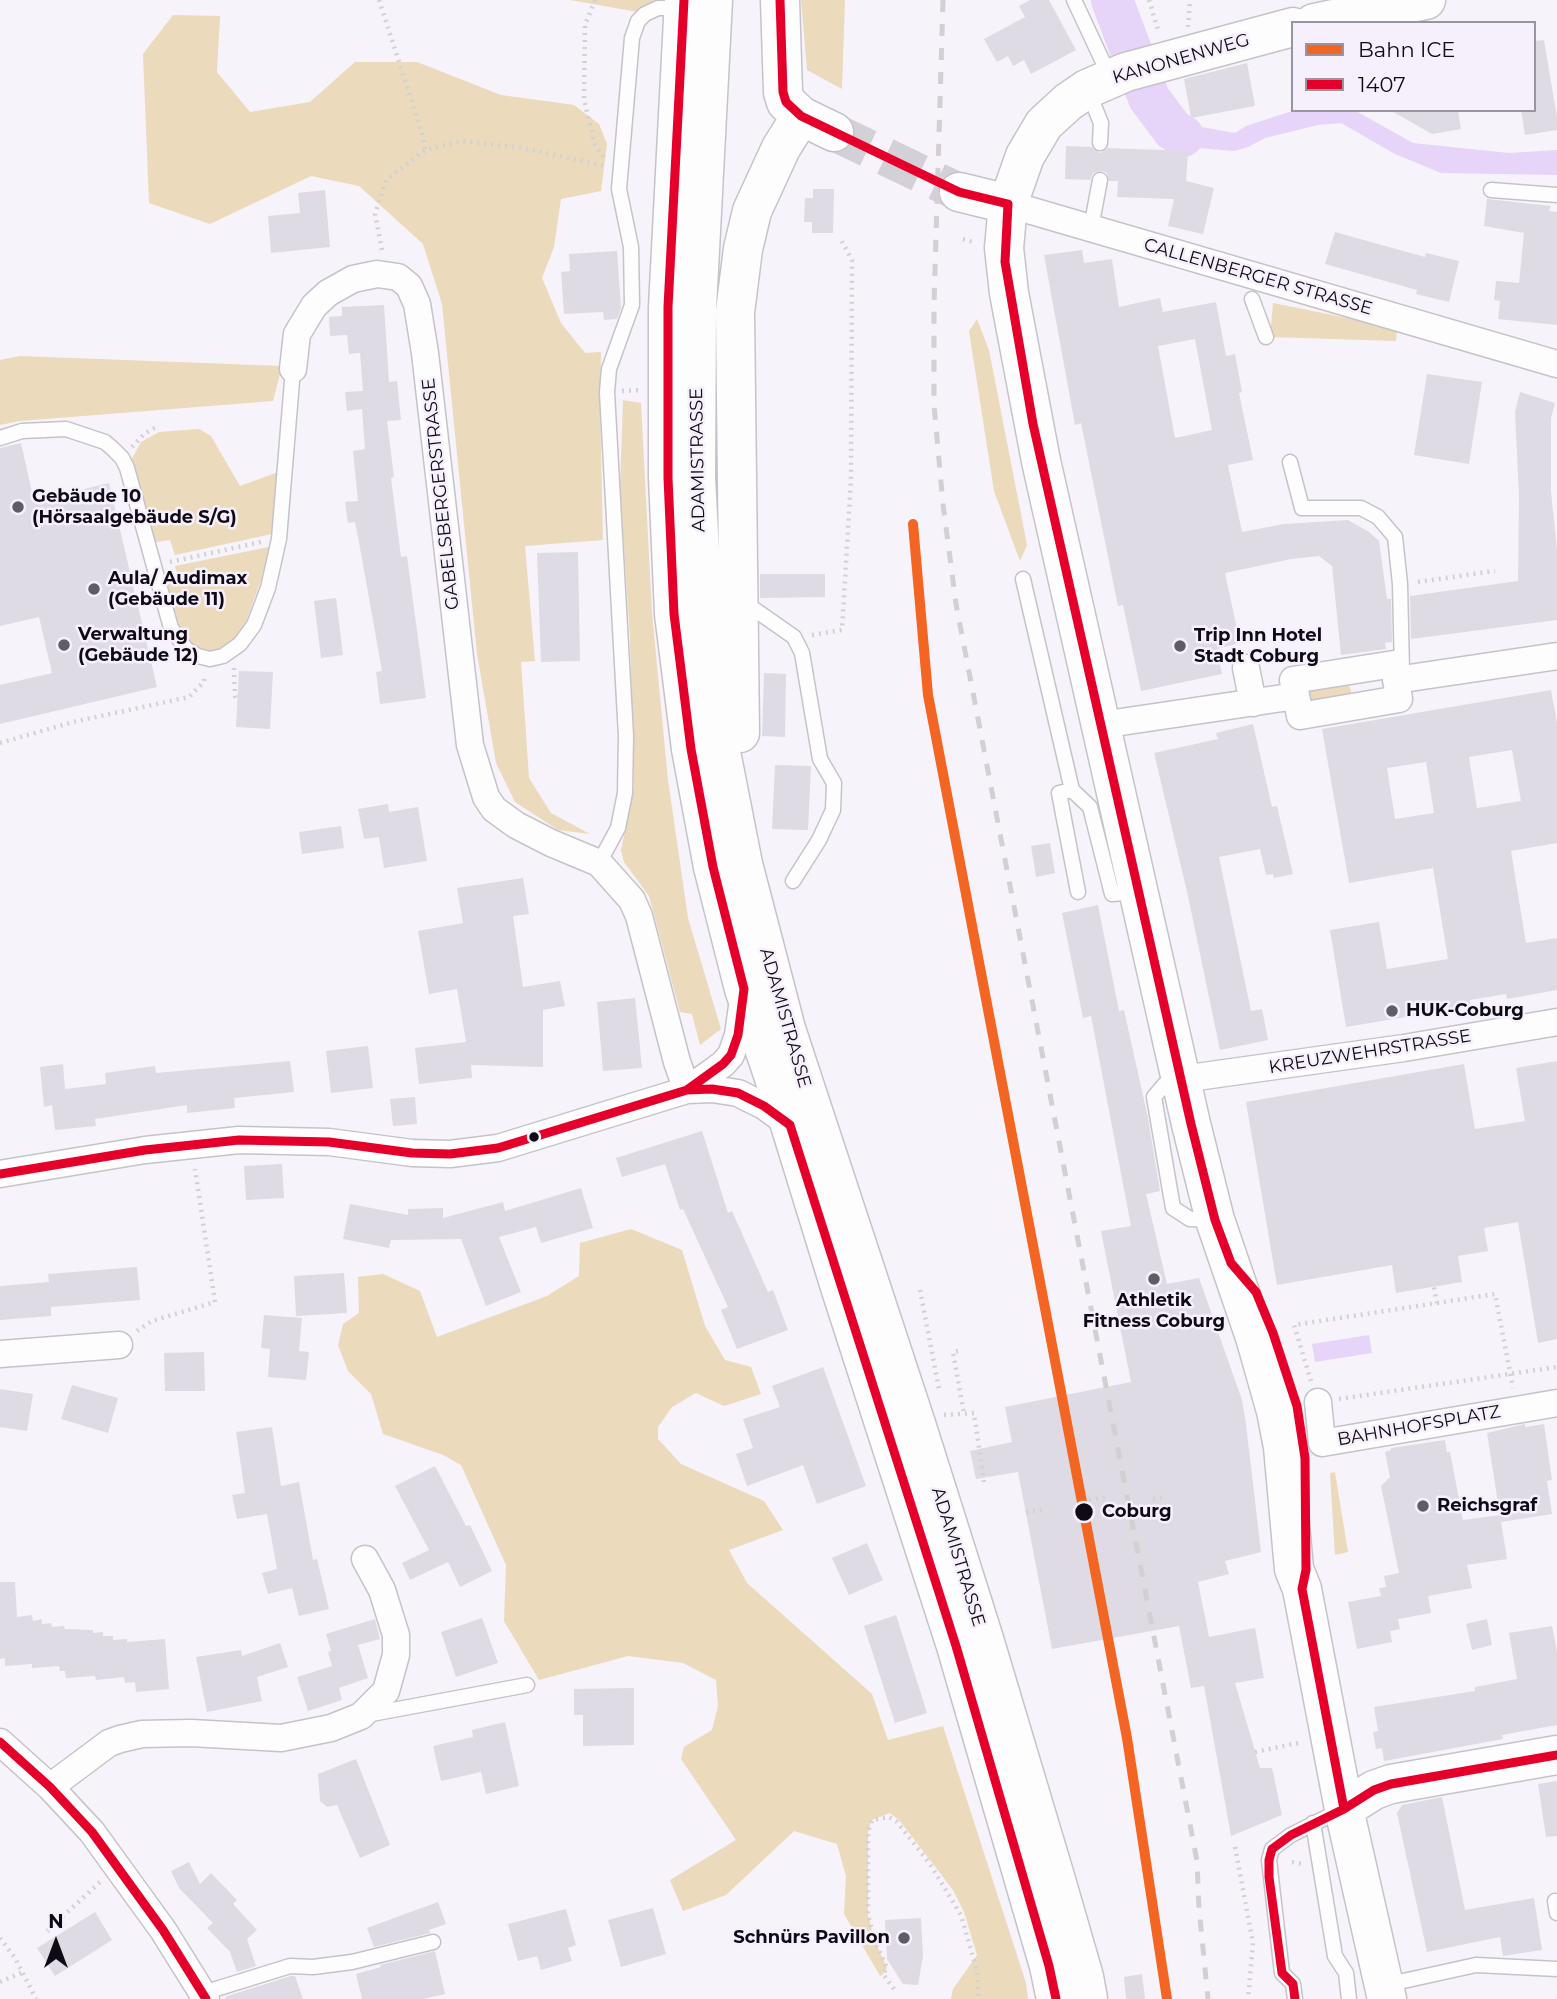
<!DOCTYPE html>
<html>
<head>
<meta charset="utf-8">
<style>
  body { margin:0 }
  #map { position:relative; width:1557px; height:1999px; overflow:hidden; background:#f6f3fa; font-family:Montserrat,sans-serif }
  canvas { display:block }
  .legend { position:absolute; left:1291px; top:21px; width:245px; height:91px; box-sizing:border-box; background:#f6f0fd; border:2px solid #9a94a0; margin:0; padding:9px 12px; list-style:none; font-size:21px; color:#100a15 }
  .legend li { display:flex; align-items:center; gap:14px; height:35px }
  .legend b { width:35px; border:2px solid #9a94a0 }
  .north { position:absolute; left:21px; top:1908px; width:70px; height:70px; -webkit-text-stroke:5px #f6f0fd; paint-order:stroke; rotate:0deg; font-size:19px; font-weight:700; line-height:28px; text-align:center; color:#100a15 }
  .north::after { content:''; display:block; margin:auto; width:24px; height:32px; background:#100a15; clip-path:polygon(50% 0,100% 100%,50% 72%,0 100%) }
</style>
</head>
<body>
<div id="map">
<canvas width="1557" height="1999"></canvas>
<ul class="legend">
<li><b style="height:9px;background:#f26522"></b>Bahn ICE</li>
<li><b style="height:9px;background:#e4002b"></b>1407</li>
</ul>
<div class="north">N</div>
</div>
<script>
const c = document.querySelector('canvas').getContext('2d');
c.lineJoin = 'round';
function fill(path, color) { c.fillStyle = color; c.fill(path, 'evenodd'); }
const toPath = rows => new Path2D(rows.map(r => 'M' + r).join(''));
function trace(path, color, width, dash) { c.strokeStyle = color; c.lineWidth = width; c.lineCap = dash ? 'butt' : 'round'; c.setLineDash(dash || []); c.stroke(path); }
function label(font, color, halo, rows, align = 'center') {
  c.font = font + ' Montserrat,sans-serif'; c.lineWidth = 5; c.setLineDash([]); c.textBaseline = 'middle'; c.strokeStyle = halo; c.fillStyle = color; for (const [text, x, y, turn = 0] of rows) {
    c.save(); c.translate(x, y); c.rotate((+turn || 0) * Math.PI / 180); c.textAlign = isNaN(turn) ? turn : align; if (halo) c.strokeText(text, 0, 0); c.fillText(text, 0, 0); c.restore();
  }
}
fill(toPath([
  [570,0,654,0,638,12],
  [801,0,845,0,842,89,807,70],
  [173,15,220,16,217,72,250,112,310,102,355,62,417,62,501,95,574,105,599,124,607,144,601,191,561,199,554,247,542,278,561,323,585,353,601,352,600,407,603,540,525,546,535,661,521,662,529,778,551,813,590,834,558,830,515,802,496,763,477,654,442,304,423,244,359,186,311,176,210,224,149,203,143,54],
  [1273,303,1397,328,1396,341,1270,337],
  [977,319,989,350,1027,545,1020,561,994,491,969,331],
  [20,356,282,366,273,401,20,421,0,425,0,360],
  [623,400,641,403,652,613,668,780,688,918,721,1029,700,1045,692,1014,680,1012,649,896,624,862,621,850,634,787,630,638,620,487],
  [199,429,211,436,240,486,278,472,272,534,175,555,170,540,156,542,130,462,141,442,159,432],
  [269,547,261,580,244,627,230,643,214,651,197,648,182,634,166,584,179,582,175,566],
  [1348,683,1353,696,1311,702,1307,685],
  [631,1229,682,1250,705,1326,725,1360,751,1367,761,1394,724,1406,696,1393,672,1407,658,1427,658,1439,681,1464,764,1501,783,1530,729,1550,747,1583,872,1694,888,1740,943,1726,1026,1983,1028,1999,951,1999,953,1989,977,1955,964,1912,953,1890,900,1821,890,1813,872,1820,868,1832,868,1915,875,1941,887,1968,883,1974,880,1976,844,1914,846,1876,837,1844,794,1831,726,1895,683,1911,670,1880,736,1840,681,1759,684,1747,712,1730,718,1706,716,1680,683,1663,628,1656,539,1680,504,1621,506,1565,461,1465,443,1455,383,1434,371,1394,348,1371,338,1345,343,1324,359,1313,358,1277,383,1274,420,1291,437,1337,547,1296,579,1276,580,1243],
  [1335,1472,1348,1552,1335,1555,1330,1473]
]), '#ebdabb');
fill(toPath([
  [1104,0,1125,0,1141,41,1118,47,1108,8],
  [1165,87,1181,117,1196,126,1235,133,1246,126,1289,112,1354,110,1413,143,1509,153,1557,150,1557,175,1441,173,1395,154,1341,123,1318,125,1265,138,1248,147,1234,151,1185,147,1165,133,1145,94],
  [1369,1335,1372,1353,1315,1362,1312,1344]
]), '#e6d4f9');
trace(toPath([
  [1112,0,1149,98,1173,130,1183,136]
]), '#e6d4f9', 42);
fill(toPath([
  [1030,0,1049,0,1076,50,1031,74,1024,60,1013,66,1008,56,997,62,984,39,1025,17,1019,6],
  [1544,40,1557,117,1557,130,1525,135,1521,110,1534,110,1534,41],
  [1247,63,1255,106,1191,118,1184,79],
  [1390,110,1458,110,1461,129,1432,134],
  [1066,146,1091,147,1100,153,1108,148,1188,151,1186,181,1214,188,1203,234,1168,226,1174,199,1117,197,1118,181,1109,181,1107,173,1102,171,1093,173,1090,180,1065,179],
  [813,189,834,189,833,233,812,233,812,222,804,222,805,198,813,198],
  [325,190,330,247,271,253,268,216,300,213,298,193],
  [1487,199,1551,206,1549,211,1557,212,1557,325,1498,319,1500,301,1494,300,1496,281,1519,283,1524,233,1484,226],
  [1335,232,1425,257,1426,253,1459,261,1449,302,1416,294,1417,290,1325,264],
  [1082,250,1084,263,1112,259,1119,307,1160,298,1163,312,1216,302,1226,356,1235,354,1242,392,1239,393,1253,460,1228,465,1242,532,1284,524,1348,520,1369,532,1379,541,1387,599,1391,599,1392,642,1385,643,1386,649,1341,655,1332,566,1319,556,1291,559,1225,573,1240,643,1217,649,1222,674,1141,691,1123,605,1118,606,1081,423,1075,425,1044,255],
  [1195,339,1212,430,1175,438,1158,346],
  [617,251,621,308,617,319,604,320,603,312,564,314,561,272,570,271,569,254],
  [384,305,389,382,397,381,401,420,387,421,394,477,391,478,401,557,407,556,426,698,380,704,376,672,382,671,359,542,355,522,348,523,345,502,358,501,353,451,365,449,362,409,347,411,345,392,363,391,360,353,349,354,347,335,330,336,329,317,342,316,342,307],
  [1427,374,1482,382,1469,464,1414,455],
  [1520,392,1555,403,1551,418,1551,491,1557,551,1557,620,1411,639,1410,596,1518,581,1519,496,1515,412],
  [21,443,34,501,109,483,157,687,0,724,0,685,52,673,39,617,0,626,0,448],
  [578,552,580,661,541,662,537,553],
  [760,574,825,574,825,597,760,598],
  [336,598,343,655,321,658,314,601],
  [239,671,273,672,270,729,236,727],
  [764,673,786,674,785,737,762,736],
  [1551,690,1557,723,1557,843,1511,851,1526,943,1557,938,1557,990,1507,999,1506,994,1470,1000,1471,1006,1346,1027,1330,930,1379,922,1387,969,1448,959,1433,868,1349,883,1322,729],
  [1512,750,1521,801,1477,808,1469,757],
  [1426,762,1434,813,1395,819,1387,768],
  [1253,724,1272,807,1277,806,1293,874,1274,878,1273,874,1266,875,1260,849,1219,857,1251,1011,1262,1009,1268,1040,1220,1050,1188,896,1154,753,1218,739,1216,733],
  [775,765,811,766,808,830,772,829],
  [388,804,389,812,418,807,427,861,384,868,379,837,364,839,358,809],
  [341,826,344,848,302,854,299,832],
  [1050,843,1055,873,1036,877,1031,846],
  [523,878,529,914,513,916,523,987,560,981,565,1006,543,1010,543,1067,471,1065,472,1078,419,1084,415,1048,466,1042,457,989,429,994,418,931,463,923,457,888],
  [1098,905,1119,1011,1124,1010,1148,1118,1160,1191,1146,1194,1167,1284,1199,1278,1242,1400,1246,1424,1261,1552,1225,1561,1229,1574,1198,1582,1209,1637,1255,1628,1264,1678,1235,1683,1260,1768,1272,1768,1282,1815,1231,1836,1204,1686,1191,1688,1179,1626,1052,1649,1018,1472,976,1479,970,1451,1012,1442,1005,1407,1131,1382,1101,1231,1131,1226,1091,1016,1083,1018,1062,913],
  [635,998,642,1068,603,1071,597,1002],
  [368,1046,373,1088,331,1093,326,1051],
  [290,1061,294,1092,234,1098,235,1108,187,1113,187,1105,95,1119,96,1126,55,1130,52,1105,44,1107,40,1067,63,1064,65,1089,106,1084,105,1073,155,1066,156,1073],
  [1557,1061,1557,1339,1538,1343,1518,1222,1484,1228,1488,1251,1458,1256,1462,1282,1396,1293,1392,1265,1277,1285,1246,1102,1464,1064,1475,1129,1525,1121,1516,1068],
  [415,1097,417,1124,393,1126,390,1099],
  [702,1131,728,1213,732,1211,768,1292,773,1290,788,1330,737,1349,721,1310,728,1307,683,1209,680,1210,665,1164,622,1177,616,1158],
  [282,1164,284,1198,246,1200,244,1166],
  [581,1188,593,1228,541,1243,536,1227,499,1237,521,1292,486,1306,461,1239,391,1240,389,1248,343,1239,350,1204,408,1215,408,1209,443,1208,443,1218,503,1202,505,1211],
  [137,1267,140,1300,51,1307,51,1316,0,1320,0,1286,49,1282,48,1274],
  [344,1273,347,1313,296,1316,294,1276],
  [264,1315,302,1318,299,1351,309,1352,306,1380,268,1377,270,1349,261,1348],
  [204,1352,205,1391,165,1391,164,1353],
  [823,1367,866,1486,817,1504,803,1465,747,1486,736,1454,753,1448,743,1419,780,1407,772,1386],
  [72,1385,118,1398,108,1433,61,1419],
  [0,1389,33,1394,27,1431,0,1427],
  [1525,1424,1525,1427,1544,1424,1552,1480,1547,1481,1552,1514,1501,1522,1487,1433],
  [272,1427,281,1486,299,1482,313,1560,317,1559,329,1609,299,1616,292,1588,268,1594,262,1573,277,1569,267,1514,237,1519,232,1495,245,1493,236,1432],
  [1445,1440,1447,1452,1450,1452,1463,1520,1500,1515,1507,1559,1467,1565,1472,1588,1428,1596,1431,1613,1398,1619,1400,1629,1390,1631,1392,1642,1357,1649,1348,1602,1381,1596,1379,1588,1386,1587,1384,1576,1399,1573,1381,1486,1390,1477,1385,1452,1391,1450,1391,1448],
  [435,1466,466,1526,470,1525,492,1571,460,1587,448,1562,410,1580,402,1563,429,1550,395,1486],
  [867,1543,883,1580,849,1595,832,1558],
  [0,1582,15,1582,17,1617,32,1615,33,1621,42,1619,42,1624,51,1623,52,1627,64,1626,65,1629,93,1630,93,1633,103,1632,103,1636,113,1636,113,1640,127,1639,127,1642,165,1639,169,1689,136,1692,135,1682,125,1683,124,1677,96,1680,95,1676,66,1678,65,1671,60,1671,59,1666,32,1668,32,1664,5,1666,5,1658,0,1659],
  [896,1615,927,1713,895,1723,864,1626],
  [482,1618,498,1663,456,1677,441,1632],
  [375,1619,380,1639,358,1645,368,1678,339,1688,342,1700,308,1711,297,1677,332,1666,328,1652,331,1651,326,1634],
  [1487,1619,1492,1645,1472,1650,1466,1624],
  [1552,1626,1557,1652,1557,1725,1502,1735,1503,1739,1384,1761,1382,1748,1376,1749,1373,1732,1378,1731,1374,1707,1475,1691,1475,1687,1517,1679,1509,1633],
  [280,1643,288,1667,257,1677,262,1701,207,1712,196,1657,241,1650,242,1656],
  [634,1688,634,1745,583,1746,583,1715,574,1715,574,1689],
  [505,1722,519,1786,486,1794,481,1772,441,1781,433,1746,473,1737,472,1730],
  [356,1759,390,1845,360,1858,337,1805,327,1807,320,1801,318,1774],
  [1557,1781,1557,1836,1546,1837,1538,1784],
  [1442,1797,1465,1910,1534,1898,1542,1950,1503,1956,1500,1937,1427,1952,1397,1813,1402,1805],
  [189,1862,200,1884,211,1873,237,1900,233,1904,257,1930,247,1939,256,1966,237,1972,230,1952,207,1928,213,1923,179,1888,171,1871],
  [438,1902,446,1924,429,1930,430,1933,374,1947,367,1928],
  [653,1908,666,1954,621,1967,608,1920],
  [566,1909,576,1945,568,1948,572,1961,541,1970,537,1956,518,1961,508,1924],
  [95,1912,112,1940,55,1976,37,1948],
  [921,1918,923,1956,918,1985,903,1984,887,1959,885,1920],
  [435,1951,445,1994,423,1999,362,1999,356,1974,381,1967,380,1965],
  [1142,1974,1145,1999,1126,1999,1124,1977],
  [291,1976,295,1976,303,1999,225,1999,227,1996]
]), '#dfdbe5');
trace(toPath([
  [834,132,959,192]
]), '#d4d0d8', 38, [38, 19]);
const lane = toPath([
  [1074,0,1110,77],
  [1088,91,1101,123,1100,143],
  [1491,190,1557,195],
  [1091,228,1100,180],
  [1252,299,1266,337],
  [0,438,22,431,66,429,105,442,113,449,122,458,127,468,171,628,186,649,198,656,210,659,223,656,240,644,254,625,268,588,279,539,293,369],
  [1290,462,1302,508,1361,508,1378,517,1395,537,1400,584,1402,671],
  [1023,579,1072,790,1090,807,1112,894,1136,892],
  [744,600,751,607,794,637,802,653,820,759,834,783,833,810,819,840,793,881],
  [1072,790,1059,793,1078,892],
  [599,863,618,828,625,793,626,736,607,392,609,369,632,305,631,247,619,189,632,38,638,21,645,14,658,8,680,8],
  [1181,1080,1164,1085,1154,1097,1173,1208,1190,1219,1214,1220],
  [366,1715,527,1685],
  [1313,1823,1335,1956,1346,1973,1349,1999],
  [1555,1901,1557,1913],
  [1385,1985,1476,1965,1557,1969],
  [203,1993,290,1966,313,1967,352,1962,433,1942],
  [1295,1999,1293,1984,1282,1973,1269,1860,1272,1849,1291,1835,1343,1809]
]);
const street = toPath([
  [1008,204,1557,364],
  [293,369,297,334,314,306,328,293,353,279,377,274,398,277,409,286,417,304,425,353,470,745,486,797,494,809,516,825,551,843,599,863,632,900,639,916,677,1062,687,1090],
  [1394,664,1399,699,1300,716,1293,680,1394,664],
  [1246,668,1253,703],
  [1396,680,1557,656],
  [1101,725,1296,696],
  [1182,1079,1404,1048,1557,1022],
  [687,1090,723,1064,731,1055,738,1035,743,999],
  [0,1174,145,1150,239,1140,329,1142,412,1153,450,1154,498,1148,687,1090,712,1089,738,1093,764,1106,790,1125],
  [0,1354,119,1345],
  [1318,1402,1322,1443,1557,1403],
  [0,1742,50,1787,92,1832,163,1930,206,1999],
  [50,1787,109,1743,120,1739,142,1734,191,1733,281,1738,331,1728,361,1716,386,1691,396,1655,396,1635,382,1590,365,1559]
]);
const secondary = toPath([
  [780,0,783,92,786,102,801,116,834,132],
  [1314,23,1426,0],
  [1293,27,1126,72,1087,89,1068,102,1044,124,1025,156,1008,204,1004,248,1009,293,1041,461,1191,1124,1215,1220,1255,1337,1276,1411,1283,1447,1294,1569,1302,1589,1344,1809,1387,1999],
  [959,192,1008,204],
  [1344,1809,1374,1790,1391,1784,1557,1755]
]);
const highway = toPath([
  [684,0,668,307,668,478,674,614,691,749,713,867,744,989,790,1125,840,1287,956,1646,1049,1966,1056,1999],
  [713,0,697,308,696,478,703,610,720,747,743,864,786,1029,917,1427,984,1639,1056,1880,1084,1977,1088,1999],
  [740,733,735,312,743,249,752,211,781,148,801,116]
]);
trace(lane, '#c6c2ca', 17);
trace(street, '#c6c2ca', 29);
trace(secondary, '#c6c2ca', 41);
trace(highway, '#c6c2ca', 41);
trace(toPath([
  [379,0,422,133,425,150],
  [595,0,585,25,584,99,594,143,604,157],
  [1149,0,1159,33],
  [1188,27,1190,0],
  [963,239,976,243],
  [382,250,375,214,386,180,425,150,463,141,522,148,606,166],
  [622,391,641,390],
  [132,447,144,434,158,426],
  [170,562,261,542],
  [1418,582,1495,571],
  [812,635,842,630,851,479,852,260,840,238],
  [234,668,235,696,238,701],
  [0,743,73,722,189,697,204,682,205,675],
  [920,1290,939,1389],
  [1437,1303,1495,1294,1513,1388],
  [137,1331,152,1321,215,1302,195,1169],
  [958,1351,953,1352,964,1414],
  [1311,1381,1294,1325,1437,1303,1434,1287],
  [1339,1399,1557,1367],
  [944,1415,974,1413,984,1482],
  [1153,1499,1167,1497],
  [1089,1500,1107,1497],
  [1026,1512,1045,1509],
  [1255,1752,1303,1742],
  [1235,1847,1253,1943,1248,1999],
  [1292,1862,1303,1864],
  [47,1931,100,1882],
  [0,1938,15,1958,36,1999],
  [0,1982,23,1972],
  [894,1989,883,1974,887,1968,875,1941,868,1915,868,1832,872,1820,889,1817,897,1822,930,1864,961,1915,977,1971,979,1999]
]), '#d2d1d4', 4.5, [2, 5]);
trace(lane, '#fefdfe', 14);
trace(street, '#fefdfe', 26);
trace(secondary, '#fefdfe', 38);
trace(highway, '#fefdfe', 38);
trace(toPath([
  [943,0,934,304,934,405,943,504,956,604,1197,1861,1199,1908,1208,1999]
]), '#d1d0d3', 5, [12, 12]);
trace(toPath([
  [684,0,668,307,668,478,674,614,691,749,713,867,744,989,738,1035,731,1055,723,1064,687,1090],
  [780,0,783,92,786,102,801,116,959,192,1008,204,1005,262,1033,424,1191,1124,1215,1220,1231,1263,1256,1292,1273,1333,1297,1406,1305,1458,1306,1570,1302,1589,1344,1809],
  [0,1174,145,1150,239,1140,329,1142,412,1153,450,1154,498,1148,687,1090,712,1089,738,1093,764,1106,790,1125,956,1646,1049,1966,1056,1999],
  [0,1742,50,1787,92,1832,163,1930,206,1999],
  [1295,1999,1293,1984,1282,1973,1269,1877,1269,1860,1272,1849,1291,1835,1344,1809,1374,1790,1391,1784,1557,1755]
]), '#e4002b', 9);
trace(toPath([
  [913,524,928,695,1127,1738,1167,1999]
]), '#f26522', 10);
for (const [x, y, r, color] of [
  [18,507,7,"#605c65"],
  [94,589,7,"#605c65"],
  [64,645,7,"#605c65"],
  [1180,646,7,"#605c65"],
  [1392,1011,7,"#605c65"],
  [534,1137,6,"#100a15"],
  [1154,1279,7,"#605c65"],
  [1423,1506,7,"#605c65"],
  [1084,1512,10,"#100a15"],
  [904,1938,7,"#605c65"]
]) { const dot = new Path2D(); dot.arc(x, y, r, 0, 2 * Math.PI); c.fillStyle = color; c.fill(dot); trace(dot, '#f6f0fd', 2.5); }
label('18px', '#100a15', '#f6f0fd', [
  ["KANONENWEG",1181,59,-16],
  ["CALLENBERGER STRASSE",1258,277,16],
  ["ADAMISTRASSE",698,460,-91],
  ["GABELSBERGERSTRASSE",441,494,-96],
  ["ADAMISTRASSE",785,1018,74],
  ["KREUZWEHRSTRASSE",1370,1052,-9],
  ["BAHNHOFSPLATZ",1419,1426,-10],
  ["ADAMISTRASSE",958,1557,73]
]);
label('bold 18px', '#100a15', '#f6f0fd', [
  ["Gebäude 10",32,497],
  ["(Hörsaalgebäude S/G)",32,518],
  ["Aula/ Audimax",108,579],
  ["(Gebäude 11)",108,600],
  ["Verwaltung",78,635],
  ["(Gebäude 12)",78,656],
  ["Trip Inn Hotel",1194,636],
  ["Stadt Coburg",1194,657],
  ["HUK-Coburg",1406,1011],
  ["Athletik",1154,1301,"center"],
  ["Fitness Coburg",1154,1322,"center"],
  ["Reichsgraf",1437,1506],
  ["Schnürs Pavillon",890,1938,"right"]
], 'left');
label('bold 18px', '#100a15', '#f6f0fd', [
  ["Coburg",1102,1512]
], 'left');
</script>
</body>
</html>
